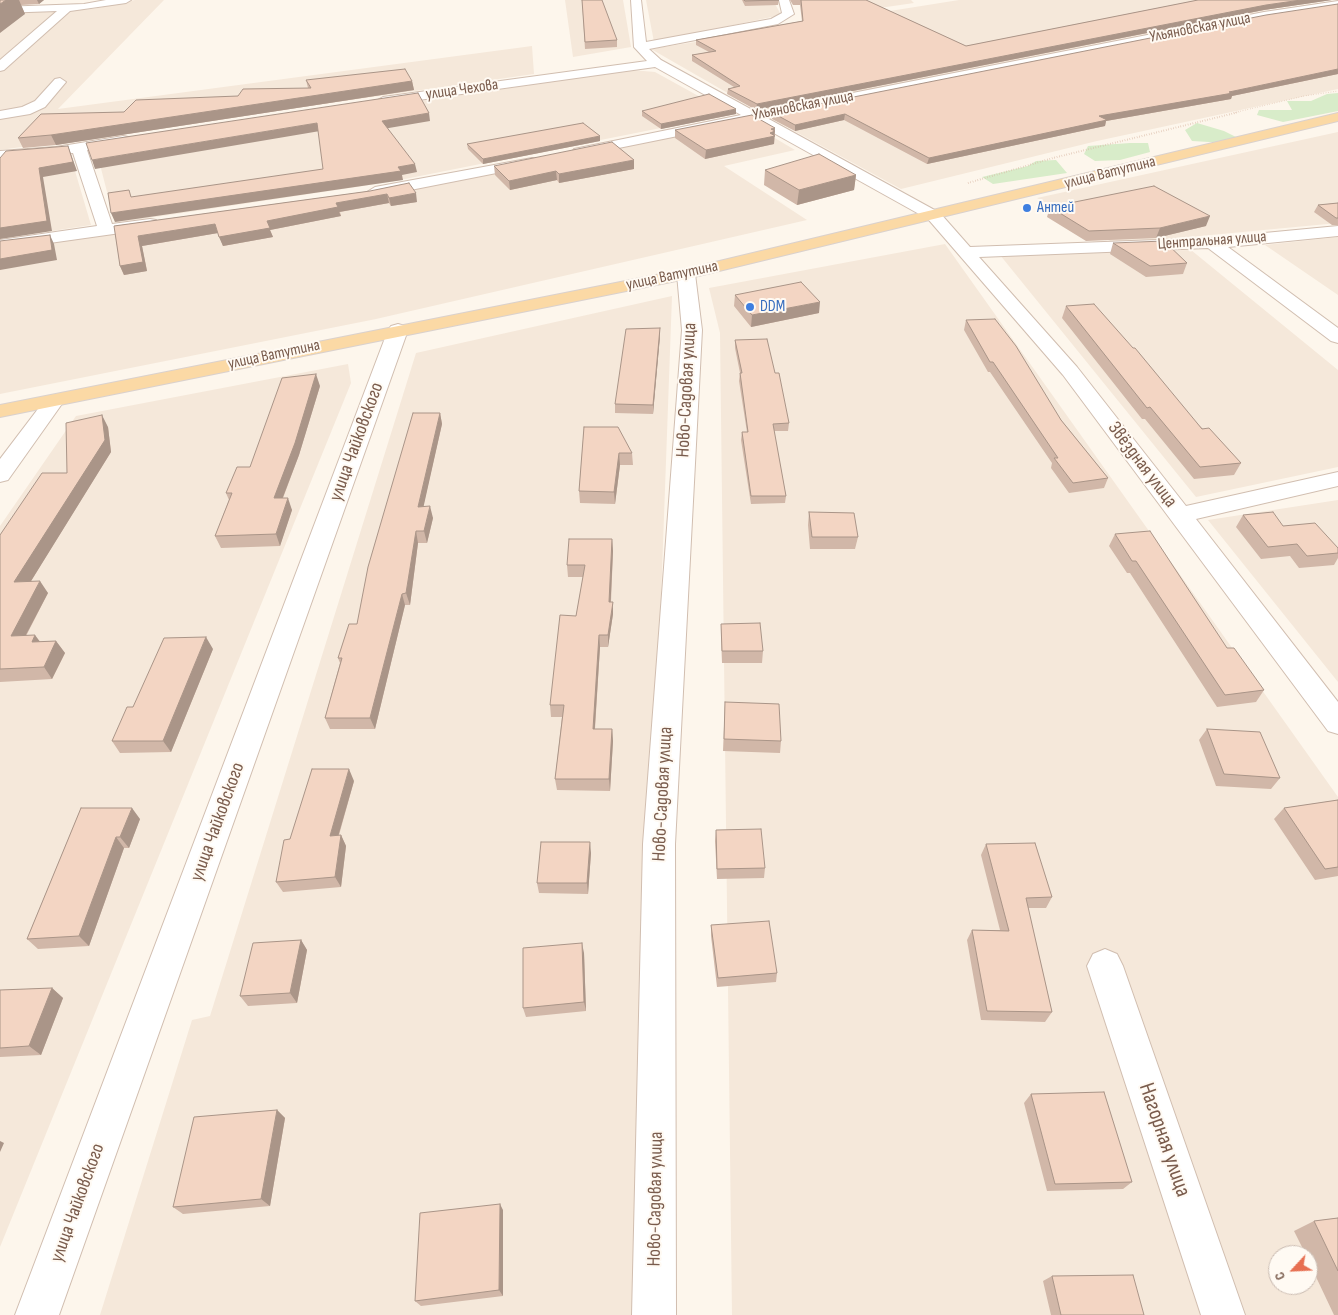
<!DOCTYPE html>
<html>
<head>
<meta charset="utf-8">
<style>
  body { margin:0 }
  #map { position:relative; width:1338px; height:1315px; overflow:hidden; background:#fdf6ec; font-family:"Sofia Sans Condensed",sans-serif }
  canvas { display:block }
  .north { position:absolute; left:1268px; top:1245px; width:50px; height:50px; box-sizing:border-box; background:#fffaf3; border:1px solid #cabbb1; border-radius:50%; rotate:245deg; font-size:14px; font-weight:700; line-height:20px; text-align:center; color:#7a5c4d }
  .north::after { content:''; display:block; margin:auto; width:18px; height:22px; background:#e76f51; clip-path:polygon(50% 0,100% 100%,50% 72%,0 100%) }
</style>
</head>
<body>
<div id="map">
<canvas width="1338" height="1315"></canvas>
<div class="north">С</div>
</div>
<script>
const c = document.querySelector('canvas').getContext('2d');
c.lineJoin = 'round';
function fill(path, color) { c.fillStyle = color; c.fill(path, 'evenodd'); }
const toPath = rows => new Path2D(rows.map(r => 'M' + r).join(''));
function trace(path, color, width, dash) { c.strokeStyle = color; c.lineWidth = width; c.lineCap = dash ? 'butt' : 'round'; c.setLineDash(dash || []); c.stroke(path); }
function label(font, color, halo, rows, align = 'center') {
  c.font = font + ' "Sofia Sans Condensed",sans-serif'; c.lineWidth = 4; c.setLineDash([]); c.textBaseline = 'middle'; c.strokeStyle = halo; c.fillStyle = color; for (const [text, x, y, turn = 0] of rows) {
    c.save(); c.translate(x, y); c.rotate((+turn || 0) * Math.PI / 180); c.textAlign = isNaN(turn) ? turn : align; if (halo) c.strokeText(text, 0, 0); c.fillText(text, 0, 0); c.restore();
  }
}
fill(toPath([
  [135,0,164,0,58,109,532,46,534,74,0,150,0,12,93,9],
  [565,0,623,0,631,47,573,57],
  [646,0,773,0,781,15,654,42],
  [799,0,911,0,914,3,810,18],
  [959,0,1317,0,759,111,651,49],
  [1338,11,1338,89,1097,141,901,189,774,120],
  [631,70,655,72,731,114,390,182,115,223,96,149],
  [746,121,795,150,724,166,807,220,376,319,0,394,0,249,353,199],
  [1338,132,1338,223,1115,244,1037,198],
  [70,154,91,225,0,239,0,166],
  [1338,237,1338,295,1265,245],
  [945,244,1338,797,1338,1315,732,1315,720,333,709,288],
  [1278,1255,1308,1255,1308,1285,1278,1285],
  [1191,250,1338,370,1338,467,1196,497,1000,255],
  [672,296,635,1315,100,1315,192,1020,210,1016,416,353],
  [348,364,351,383,0,1247,0,526,76,416],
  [1338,500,1338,682,1208,520]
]), '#f5e8da');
fill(toPath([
  [1338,93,1338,111,1283,122,1257,115,1259,110,1292,110,1287,101,1311,101,1327,94],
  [1197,123,1224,131,1240,139,1226,143,1192,141,1185,130],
  [1130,143,1148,143,1150,152,1120,160,1095,161,1084,154,1088,146],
  [1056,160,1067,173,993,184,982,177,1028,166,1036,161]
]), '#d8ecc9');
const minor = toPath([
  [106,0,131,0,126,3,70,11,4,70,0,71,0,60,57,11,0,13,0,7,84,4,106,0],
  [631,0,641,0,646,42,771,19,782,13,779,0,789,0,794,14,778,24,649,49,661,60,756,112,1264,12,1338,1,1338,7,1264,18,767,118,940,213,970,247,1212,238,1338,226,1338,236,1228,247,1338,328,1338,343,1331,341,1208,248,979,257,1077,367,1186,506,1338,472,1338,486,1196,519,1338,702,1338,734,1328,731,1063,375,928,219,752,121,579,156,574,155,572,152,574,149,579,148,741,115,655,67,383,105,376,101,383,97,647,61,634,47,631,0],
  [60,78,66,82,45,107,30,114,0,119,0,111,22,107,35,101,55,79,60,78],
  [123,136,128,137,130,140,128,143,87,150,112,224,150,219,156,220,158,224,156,228,0,250,0,240,97,226,73,153,0,159,0,151,56,147,123,136],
  [532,158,537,159,539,162,537,165,375,197,367,192,375,187,532,158],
  [686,269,692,270,695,274,702,330,675,844,676,1315,632,1315,643,844,682,330,677,274,680,270,686,269],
  [398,324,405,326,408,330,59,1315,15,1315,388,330,391,326,398,324],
  [54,395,61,397,64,401,8,480,0,482,0,459,47,397,54,395],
  [1105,949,1117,954,1123,966,1245,1315,1201,1315,1087,966,1093,954,1105,949]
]);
const major = toPath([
  [1338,113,1338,121,686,279,0,417,0,405,686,269,1338,113]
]);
trace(minor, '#d1beb0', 2);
trace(major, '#dad1cd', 2);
trace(toPath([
  [1233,113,1304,96,1338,91]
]), '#d9b8a5', 1, [0.5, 2]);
trace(toPath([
  [968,183,1053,158,1239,112]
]), '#d9b8a5', 2, [0.5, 2]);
fill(minor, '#fff');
fill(major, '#fbd9a5');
fill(toPath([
  [0,0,44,0,39,4,21,5,25,14],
  [582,0,617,40,617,47,585,49],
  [742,0,779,0,778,5,745,6],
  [790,0,866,0,966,46,1198,0,1332,0,1264,10,756,110,727,94,728,89,734,87,692,61,692,55,709,52,696,45,696,40,802,21,800,5,793,5],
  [1338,4,1338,74,1232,96,1231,99,1106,121,1105,126,927,164,844,120,795,131,772,119,773,113],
  [306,80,412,81,414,90,56,145,23,148,18,138,124,112,238,96,308,88],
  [642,111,736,114,661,129,642,116],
  [675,130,775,131,774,144,705,159,675,138],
  [600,141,483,164,468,149,467,144],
  [494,166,634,169,559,183,557,180,510,190,495,175],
  [765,170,856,175,854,190,797,205,764,185],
  [370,191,417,202,391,206,389,203,340,212,341,216,270,230,273,237,223,246,218,233,142,246,147,271,124,275,120,266,114,226],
  [1338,203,1338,225,1332,225,1314,212,1318,205],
  [1050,207,1206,226,1156,238,1086,241,1047,217],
  [1113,243,1187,263,1183,274,1146,277,1110,254],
  [735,295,819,313,751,327,734,306],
  [1066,306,1241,463,1234,475,1194,479,1145,419,1142,419,1062,318],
  [966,320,1061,420,1108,478,1104,488,1069,493,1051,468,1052,463,990,372,988,372,964,330],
  [660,328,660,336,653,414,615,413,615,404],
  [735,340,789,423,788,431,774,431,786,496,785,503,751,504,741,440,742,432,747,432,739,381,740,373,735,348],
  [320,386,299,455,283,498,292,510,280,546,221,548,215,536,229,500,226,493,250,467],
  [440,413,442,424,423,507,433,518,427,543,418,543,410,605,405,605,375,729,330,729,325,718,340,663,338,658,357,624],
  [108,427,111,452,31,581,48,593,26,636,40,642,56,641,65,653,52,679,0,682,0,535,67,473],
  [584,427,632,453,633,465,620,465,615,504,580,503,579,491],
  [809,512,858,537,855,549,810,549,808,525],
  [1243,515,1283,526,1338,548,1338,558,1334,565,1299,568,1290,556,1261,559,1236,527],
  [1115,534,1227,648,1264,690,1256,702,1217,707,1130,573,1127,573,1109,546],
  [612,539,613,551,611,602,613,602,613,614,608,647,600,647,595,729,612,729,613,741,610,791,557,790,555,779,562,717,551,717,550,705,576,616,583,577,568,577,567,565],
  [721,624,763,651,762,663,722,663,721,636],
  [213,649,171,752,120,753,112,741,133,707],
  [725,702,781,741,780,753,723,751],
  [1207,729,1280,778,1271,789,1216,786,1199,740],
  [354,781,339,835,341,835,346,846,341,887,283,892,276,882,290,839],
  [1338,800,1338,876,1315,880,1274,819,1284,808],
  [81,808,140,819,129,848,124,848,89,946,38,949,27,939],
  [716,830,765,868,764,878,717,879,715,841],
  [986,844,1052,897,1046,908,1028,908,1052,1012,1045,1022,981,1020,967,940,972,930,1000,930,981,855],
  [591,853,588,894,539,893,537,883],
  [711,925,777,973,776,982,717,987,711,936],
  [301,940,307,950,297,1003,248,1006,240,996],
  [584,953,586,1011,526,1017,523,1008],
  [52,988,63,998,41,1055,0,1057,0,990],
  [1031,1094,1132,1182,1123,1189,1047,1191,1024,1103],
  [277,1110,285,1118,270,1206,183,1214,173,1207],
  [503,1210,503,1296,421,1306,415,1301],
  [1338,1218,1338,1315,1334,1315,1308,1260,1308,1255,1306,1255,1294,1231,1314,1221],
  [1052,1276,1144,1315,1051,1315,1043,1281]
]), '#d1b7a8');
fill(toPath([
  [6,0,19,0,25,14,0,33,0,4],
  [37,0,44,0,39,4],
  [1301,0,1332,0,1264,10,756,110,757,104,1266,5],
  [1338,69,1338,74,1232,96,1231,99,1106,121,1105,126,927,164,929,158,1099,116,1229,92],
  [412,81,414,90,56,145,51,135],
  [736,109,736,114,661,129,661,124],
  [429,113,430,121,383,129,382,121],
  [845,114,844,120,795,131,795,125],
  [317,123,320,131,95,169,92,160],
  [775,128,774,144,705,159,706,150],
  [600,136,600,141,483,164,483,159],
  [68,146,77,171,43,177,52,231,0,239,0,228,39,168],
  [634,160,634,169,559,183,559,174],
  [415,164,417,172,402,175,403,180,115,222,111,213],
  [556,171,557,180,510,190,509,181],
  [856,175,854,190,797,205,799,190],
  [416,193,417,202,391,206,389,198],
  [387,194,389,203,339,212,341,216,270,230,273,237,223,246,219,237,267,221,336,203],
  [1210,216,1206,226,1156,238,1160,228],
  [215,224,218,233,142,246,147,271,124,275,120,266,138,236],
  [50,235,54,244,57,260,0,270,0,259],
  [820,302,819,313,751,327,752,315],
  [660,328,660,336,653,414,653,405],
  [316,374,320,386,299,455,278,510,274,498],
  [440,413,442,424,421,518,418,507],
  [102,415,108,427,111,452,23,594,14,582],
  [619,453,620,465,615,504,614,492],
  [288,498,292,510,280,546,276,534],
  [430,506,433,518,427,543,424,531],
  [416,531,418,543,410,605,406,593],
  [612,539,613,551,610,614,609,602],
  [40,581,48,593,19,648,11,636],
  [402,594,405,605,375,729,370,718],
  [613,602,613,614,608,647,608,635],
  [35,635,44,647,32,642],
  [599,635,600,647,594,740,593,729],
  [206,637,213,649,171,752,163,741],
  [56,641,65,653,52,679,44,667],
  [612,729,613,741,610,791,609,779],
  [349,769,354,781,335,847,330,836],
  [132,808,140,819,129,848,120,837],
  [341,835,346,846,341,887,335,877],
  [116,837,124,848,89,946,79,936],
  [590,842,591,853,588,894,587,883],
  [301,940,307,950,297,1003,290,993],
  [582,943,584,953,586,1011,584,1002],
  [52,988,63,998,41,1055,29,1046],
  [277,1110,285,1118,270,1206,261,1199],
  [0,1141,4,1143,0,1152],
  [500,1204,503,1210,503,1296,499,1290]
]), '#aa9588');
const building = toPath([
  [0,0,6,0,0,4,0,0],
  [582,0,602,0,617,40,585,42,582,0],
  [744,0,779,0,745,1,744,0],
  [801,0,866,0,966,46,1198,0,1301,0,1266,5,757,104,728,89,740,86,692,55,716,51,696,40,803,21,801,0],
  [1338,4,1338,69,1229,92,1233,93,1099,116,1107,120,929,158,845,114,795,125,773,113,1266,15,1338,4],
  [405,69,412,81,51,135,18,138,41,114,124,112,136,100,238,96,243,89,311,88,306,80,405,69],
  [418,93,429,113,382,121,415,164,398,167,401,171,111,213,108,193,129,190,131,197,323,169,317,123,92,160,86,143,418,93],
  [709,94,736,109,661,124,642,111,709,94],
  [752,115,775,128,771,129,775,131,770,133,775,136,706,150,675,130,752,115],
  [583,123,600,136,483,159,467,144,583,123],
  [612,142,634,160,559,174,556,171,509,181,494,166,612,142],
  [68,146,73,162,39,168,47,221,0,228,0,158,6,151,68,146],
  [819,154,856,175,799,190,765,170,819,154],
  [409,183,416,193,389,198,387,194,336,203,338,207,267,221,270,228,219,237,215,224,138,236,143,262,120,266,114,226,370,191,409,183],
  [1154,186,1210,216,1160,228,1089,231,1050,207,1154,186],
  [1338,203,1338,218,1336,218,1318,205,1338,203],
  [50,235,52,250,0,259,0,241,50,235],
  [1164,241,1187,263,1150,266,1113,243,1164,241],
  [801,282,820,302,752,315,735,295,801,282],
  [1094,304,1133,348,1135,348,1202,429,1209,428,1241,463,1200,467,1150,407,1147,408,1066,306,1094,304],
  [995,319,1016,346,1061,420,1108,478,1073,483,1054,458,1058,458,993,362,990,362,966,320,995,319],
  [660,328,653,405,615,404,626,329,660,328],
  [767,339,775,373,779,373,789,423,773,424,786,496,751,496,742,432,748,432,740,373,742,373,735,340,767,339],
  [316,374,295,443,274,498,288,498,276,534,215,536,232,493,226,493,237,467,250,467,282,378,316,374],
  [413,413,440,413,418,507,430,506,424,531,416,531,406,593,402,594,370,718,325,718,342,658,338,658,349,624,357,624,368,567,413,413],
  [102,415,105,440,14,582,40,581,11,636,35,635,32,642,56,641,44,667,0,669,0,535,42,473,67,473,66,423,102,415],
  [584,427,618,427,632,453,619,453,614,492,579,491,584,427],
  [809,512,854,513,858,537,812,537,809,512],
  [1273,512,1283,526,1315,523,1338,548,1338,553,1307,556,1297,544,1268,547,1243,515,1273,512],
  [1150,531,1227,648,1234,648,1264,690,1225,695,1136,561,1132,561,1115,534,1150,531],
  [569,539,612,539,609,602,613,602,608,635,599,635,593,729,612,729,609,779,555,779,564,705,550,705,560,615,576,616,585,565,567,565,569,539],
  [760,623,763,651,722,651,721,624,760,623],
  [206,637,163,741,112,741,127,707,133,707,164,638,206,637],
  [725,702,779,704,781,741,724,739,725,702],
  [1207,729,1260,732,1280,778,1224,774,1207,729],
  [312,769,349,769,330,836,341,835,335,877,276,882,284,840,290,839,312,769],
  [1338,800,1338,867,1325,869,1284,808,1338,800],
  [81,808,132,808,120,837,116,837,79,936,27,939,81,808],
  [761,829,765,868,717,869,716,830,761,829],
  [541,842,590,842,587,883,537,883,541,842],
  [1035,843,1052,897,1026,898,1052,1012,987,1011,972,930,1009,931,986,844,1035,843],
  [769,921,777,973,718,978,711,925,769,921],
  [301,940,290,993,240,996,253,943,301,940],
  [582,943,584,1002,523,1008,523,948,582,943],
  [52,988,29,1046,0,1048,0,990,52,988],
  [1104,1092,1132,1182,1055,1184,1031,1094,1104,1092],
  [277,1110,261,1199,173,1207,194,1117,277,1110],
  [500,1204,499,1290,415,1301,420,1213,500,1204],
  [1338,1218,1338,1271,1314,1221,1338,1218],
  [1133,1275,1144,1315,1061,1315,1052,1276,1133,1275]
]);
fill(building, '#f3d5c3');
trace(building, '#aa9588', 1);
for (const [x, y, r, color] of [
  [1027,208,5,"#3f7fe0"],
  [750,307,5,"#3f7fe0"]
]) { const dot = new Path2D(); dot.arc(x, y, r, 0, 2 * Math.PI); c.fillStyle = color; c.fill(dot); trace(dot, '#fffaf3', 2); }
label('16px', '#7a5c4d', '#fffaf3', [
  ["Ульяновская улица",1200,28,-11],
  ["улица Чехова",462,90,-8],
  ["Ульяновская улица",803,106,-11],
  ["улица Ватутина",1110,173,-14],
  ["Центральная улица",1212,241,-4],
  ["улица Ватутина",672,276,-12],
  ["улица Ватутина",274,355,-12]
]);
label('16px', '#366cbe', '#fffaf3', [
  ["Антей",1037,208],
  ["DDM",760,307]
], 'left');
label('19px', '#7a5c4d', '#fffaf3', [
  ["Ново-Садовая улица",687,390,-87],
  ["улица Чайковского",357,442,-70],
  ["Звёздная улица",1142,465,53],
  ["Ново-Садовая улица",663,794,-87],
  ["улица Чайковского",218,822,-70],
  ["Ново-Садовая улица",656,1199,-89],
  ["улица Чайковского",78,1203,-70]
]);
label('22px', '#7a5c4d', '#fffaf3', [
  ["Нагорная улица",1164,1140,71]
]);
</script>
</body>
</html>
